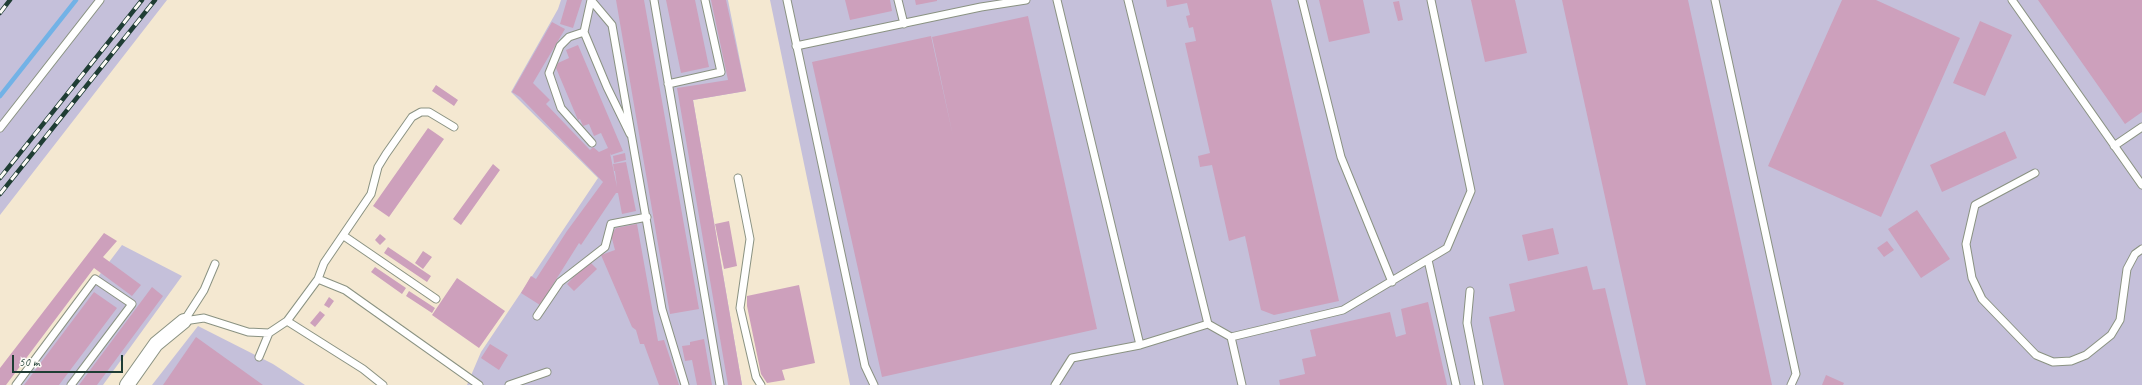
<!DOCTYPE html>
<html>
<head>
<meta charset="utf-8">
<style>
  body { margin:0 }
  #map { position:relative; width:2142px; height:385px; overflow:hidden; background:#f4e8d1; font-family:Caveat,sans-serif }
  canvas { display:block }
  .scale { position:absolute; left:12px; top:355px; width:111px; height:18px; box-sizing:border-box; border:2px solid #1f3d34; border-top:0; padding-left:5px; font-size:12px; line-height:14px; white-space:nowrap; color:#1f3d34; -webkit-text-stroke:3px #fdfcf7; paint-order:stroke }
</style>
</head>
<body>
<div id="map">
<canvas width="2142" height="385"></canvas>
<div class="scale">50 m</div>
</div>
<script>
const c = document.querySelector('canvas').getContext('2d');
c.lineJoin = 'round';
function fill(path, color) { c.fillStyle = color; c.fill(path, 'evenodd'); }
const toPath = rows => new Path2D(rows.map(r => 'M' + r).join(''));
function trace(path, color, width, dash) { c.strokeStyle = color; c.lineWidth = width; c.lineCap = dash ? 'butt' : 'round'; c.setLineDash(dash || []); c.stroke(path); }
fill(toPath([
  [0,0,167,0,0,215],
  [561,0,728,0,746,91,693,100,742,385,467,385,481,352,598,178,511,92,558,9],
  [770,0,2142,0,2142,385,850,385],
  [122,245,182,276,103,385,16,385],
  [198,326,273,364,305,385,152,385]
]), '#c5c0da');
trace(toPath([
  [0,96,76,0]
]), '#72b2e6', 4.5);
fill(toPath([
  [567,0,582,0,573,28,560,24],
  [616,0,644,0,699,309,670,314],
  [666,0,695,0,709,67,681,73],
  [711,0,726,0,746,91,693,100,742,385,728,385,677,88,728,80],
  [845,0,890,0,892,11,850,20],
  [915,0,937,0,937,1,916,5],
  [1166,0,1271,0,1339,301,1274,315,1261,310,1245,236,1229,241,1212,165,1200,167,1198,156,1210,153,1185,43,1196,41,1193,27,1189,28,1186,16,1190,15,1187,3,1167,7],
  [1319,0,1363,0,1370,33,1329,42],
  [1471,0,1515,0,1527,53,1485,62],
  [1562,0,1688,0,1772,385,1646,385],
  [1842,0,1876,0,1960,38,1881,217,1768,166],
  [2038,0,2142,0,2142,112,2125,124],
  [1399,1,1403,20,1398,21,1393,2],
  [1028,16,1097,329,882,377,812,62,931,36,953,136,932,37],
  [1980,21,2012,35,1985,96,1953,83],
  [552,22,565,29,533,83,550,100,546,104,590,150,593,147,599,152,608,148,601,133,594,136,589,124,583,126,580,119,578,120,556,68,558,63,569,58,566,50,578,45,623,151,611,155,610,153,617,187,616,179,624,178,616,179,615,171,624,170,614,171,613,164,626,162,636,211,622,214,618,193,616,193,581,245,579,243,540,305,521,293,531,276,536,279,567,231,603,182,520,97,512,92],
  [436,85,458,100,454,106,432,91],
  [428,128,444,139,389,217,373,206],
  [2005,131,2017,158,1942,192,1930,165],
  [625,153,626,160,614,163,613,156],
  [493,164,500,170,461,225,453,219],
  [1917,210,1950,259,1921,278,1888,229],
  [729,221,737,266,724,269,715,224],
  [637,224,658,341,664,340,679,385,659,385,644,344,640,344,636,330,632,327,601,255,615,250,611,235,616,228],
  [1553,228,1559,254,1528,261,1522,235],
  [104,233,117,241,103,257,141,285,132,296,94,268,6,385,0,385,0,368],
  [380,234,386,239,380,245,375,240],
  [1887,241,1894,250,1884,257,1877,248],
  [388,247,431,276,427,282,384,253],
  [423,251,432,257,423,269,415,263],
  [589,261,597,269,574,291,567,284],
  [1587,266,1593,290,1605,288,1628,385,1504,385,1489,317,1515,311,1509,284],
  [375,267,406,288,402,294,371,272],
  [457,278,505,311,479,348,432,315],
  [799,285,815,363,782,370,785,380,767,383,761,374,747,306,747,296],
  [152,287,163,296,97,385,79,385],
  [409,291,435,308,432,313,406,296],
  [94,292,117,308,59,385,24,385],
  [329,297,334,301,329,308,324,305],
  [1428,302,1447,385,1280,385,1279,380,1305,374,1302,359,1316,356,1310,330,1390,312,1396,337,1406,334,1401,309],
  [320,311,325,315,315,327,310,323],
  [196,337,263,385,163,385],
  [704,339,712,385,697,385,692,360,685,361,682,346,690,345,690,342],
  [490,344,508,355,499,370,481,358],
  [1826,375,1844,383,1843,385,1822,385]
]), '#cda0bc');
const service = toPath([
  [591,0,612,25,662,309,685,385],
  [591,0,584,32,607,87,630,134],
  [654,0,720,385],
  [787,0,865,366,874,385],
  [898,0,904,24],
  [1057,0,1140,345],
  [1128,0,1208,324,1231,337,1242,385],
  [1302,0,1341,157,1392,282],
  [1715,0,1796,374,1791,385],
  [2012,0,2142,185],
  [584,32,569,37,560,46,549,73,561,108,592,143],
  [796,46,981,7,1026,0],
  [668,84,721,72,705,0],
  [0,128,100,0],
  [2114,146,2142,127],
  [2035,173,1975,205,1966,244,1972,278,1982,299,2036,355,2053,362,2071,361,2086,355,2111,335,2120,320,2127,269,2135,254,2142,249],
  [738,178,750,239,740,308,756,377,761,385],
  [344,236,436,299],
  [1428,260,1456,385],
  [318,279,324,263,371,194,378,167,386,154,412,117,421,112,429,112,454,127],
  [1470,291,1467,323,1479,385],
  [537,316,560,282,605,247,611,224,647,217],
  [184,321,204,318,248,332,269,333,287,321,318,279,345,290,479,385],
  [184,321,204,290,215,264],
  [287,321,363,369,383,385],
  [1231,337,1343,310,1447,248,1471,191,1431,0],
  [259,357,269,333],
  [16,385,95,279,132,304,71,385],
  [509,385,547,372],
  [1055,385,1072,358,1140,345,1208,324]
]);
const minor = toPath([
  [127,385,156,344,184,321]
]);
trace(service, '#8a9282', 9);
trace(minor, '#8a9282', 16);
trace(service, '#fff', 7);
trace(minor, '#fff', 14);
const rail = toPath([
  [0,13,10,0],
  [0,178,142,0],
  [0,194,155,0]
]);
trace(rail, '#1f3d34', 4.5);
trace(rail, '#fdfcf7', 3, [9]);
</script>
</body>
</html>
